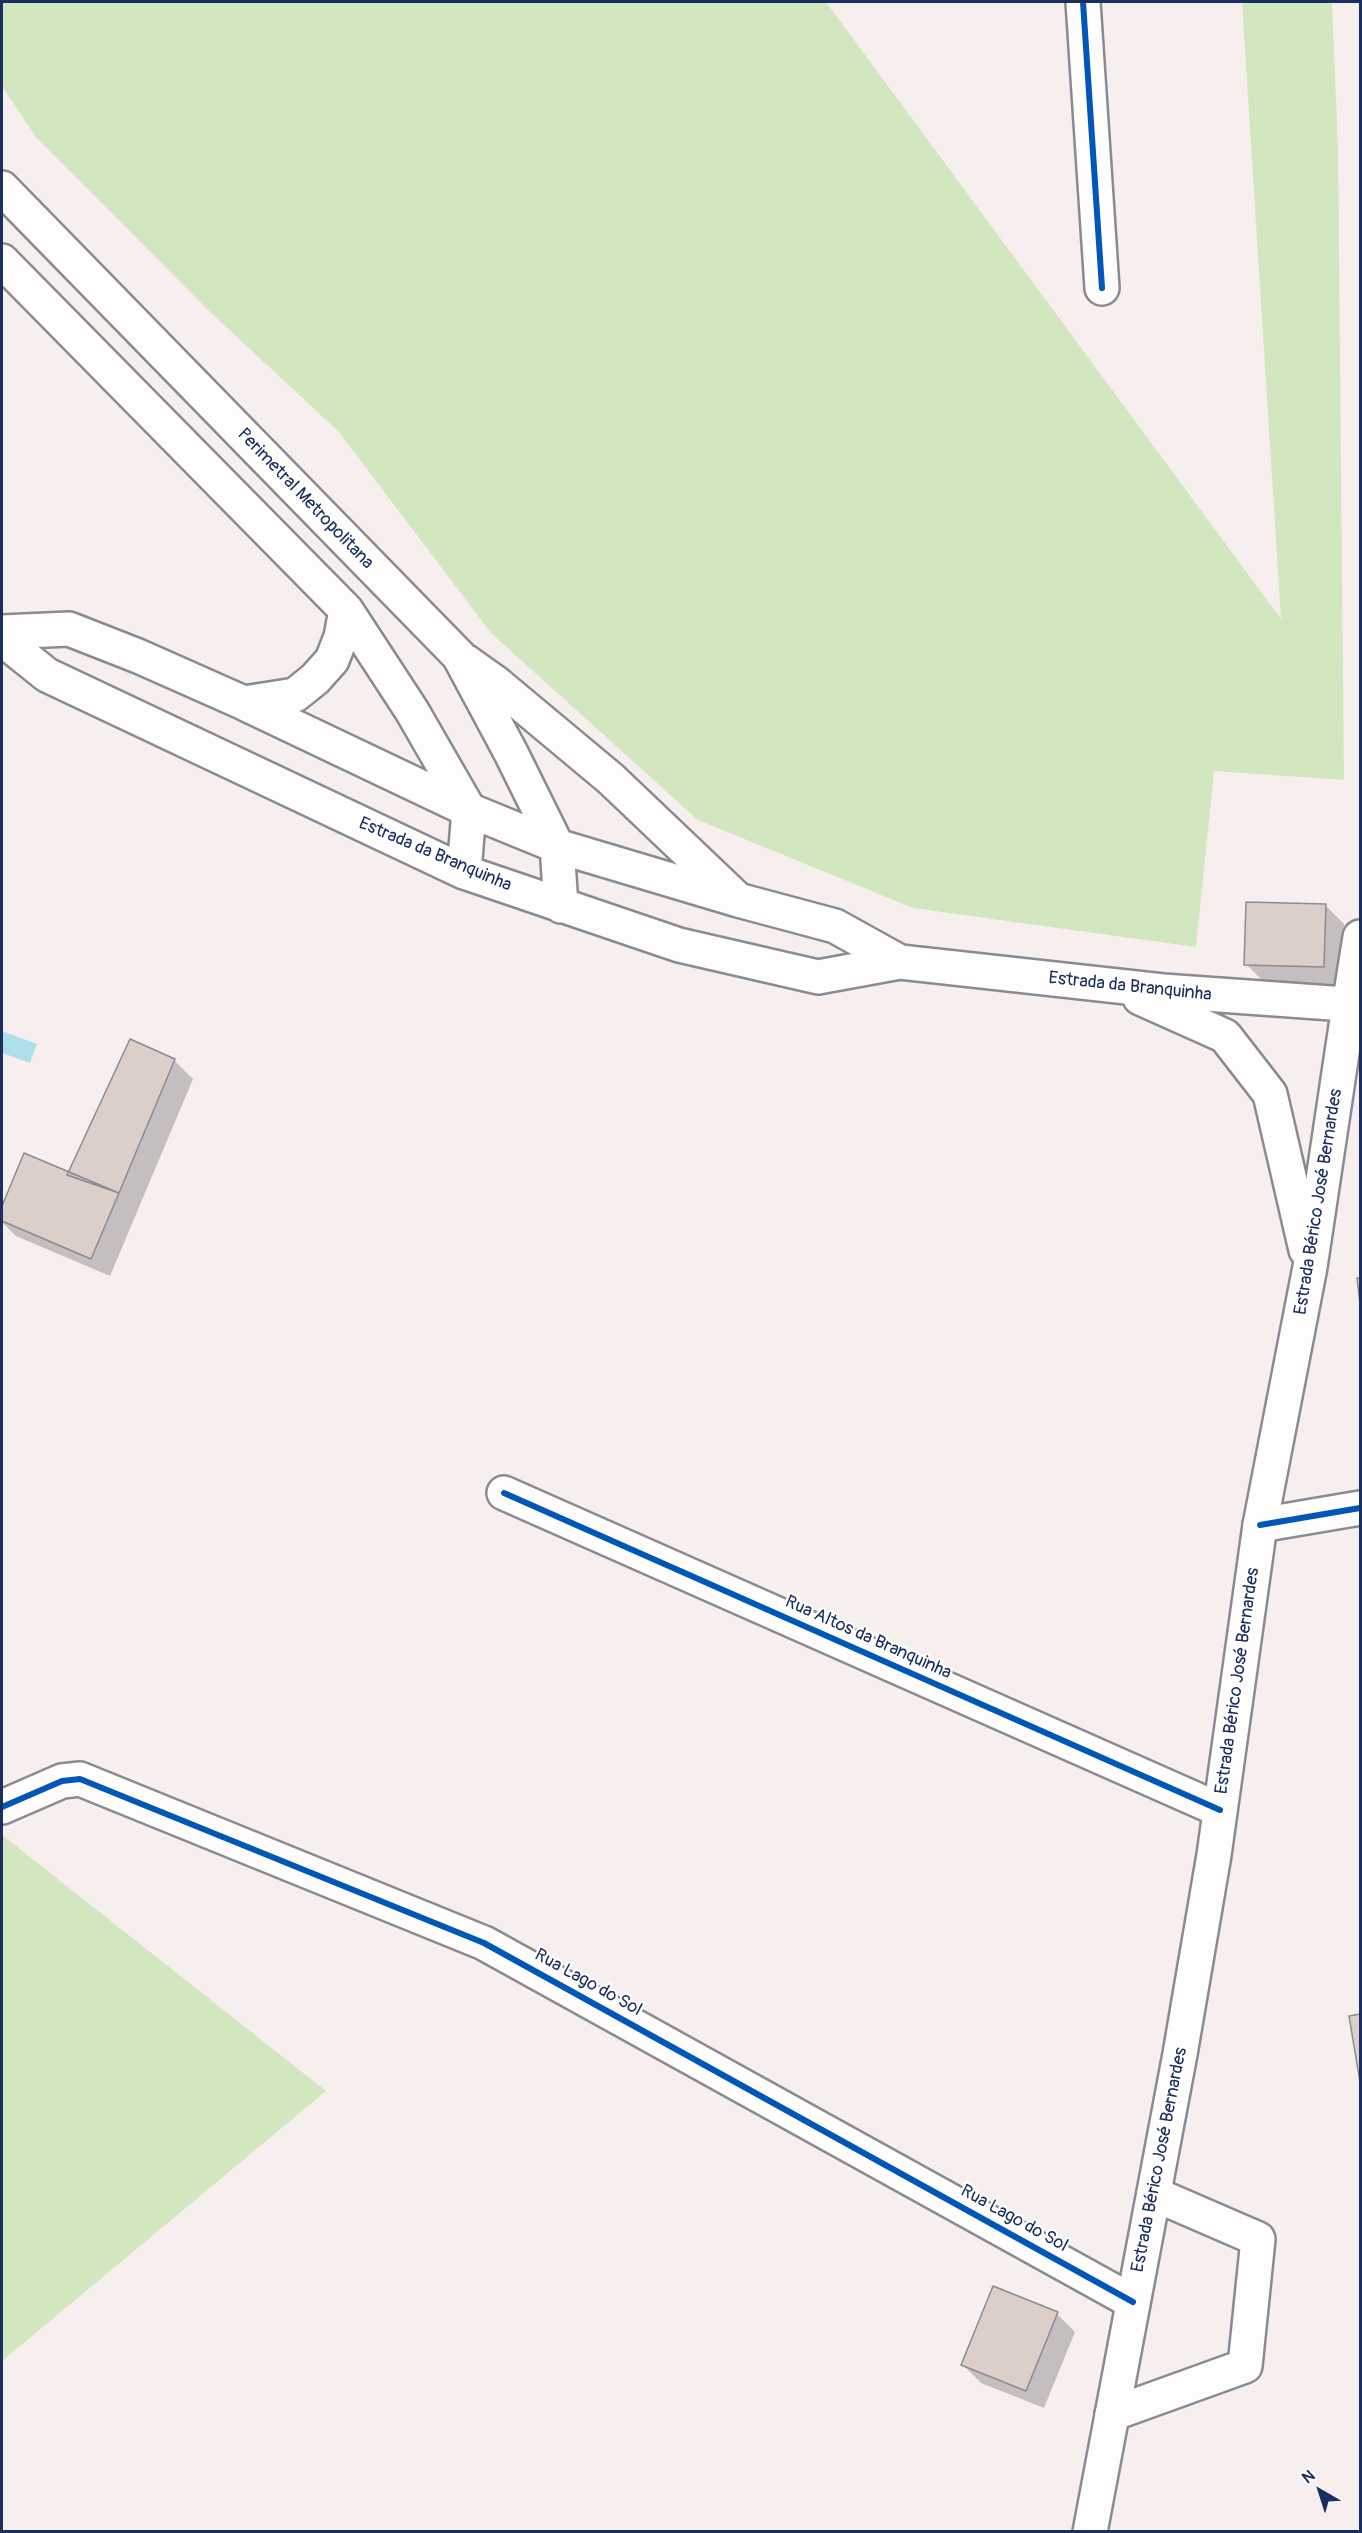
<!DOCTYPE html>
<html>
<head>
<meta charset="utf-8">
<style>
  body { margin:0 }
  #map { position:relative; width:1362px; height:2533px; overflow:hidden; background:#f6efee; font-family:Pangolin,sans-serif }
  canvas { display:block }
  .frame { position:absolute; inset:0; border:3px solid #1b2f5e; pointer-events:none }
  .north { position:absolute; left:1290px; top:2461px; width:60px; height:60px; -webkit-text-stroke:4px #fff; paint-order:stroke; rotate:321deg; font-size:16px; font-weight:700; line-height:24px; text-align:center; color:#1b2f5e }
  .north::after { content:''; display:block; margin:auto; width:21px; height:27px; background:#1b2f5e; clip-path:polygon(50% 0,100% 100%,50% 72%,0 100%) }
</style>
</head>
<body>
<div id="map">
<canvas width="1362" height="2533"></canvas>
<div class="frame"></div>
<div class="north">N</div>
</div>
<script>
const c = document.querySelector('canvas').getContext('2d');
c.lineJoin = 'round';
function fill(path, color) { c.fillStyle = color; c.fill(path, 'evenodd'); }
const toPath = rows => new Path2D(rows.map(r => 'M' + r).join(''));
function trace(path, color, width, dash) { c.strokeStyle = color; c.lineWidth = width; c.lineCap = dash ? 'butt' : 'round'; c.setLineDash(dash || []); c.stroke(path); }
function label(font, color, halo, rows, align = 'center') {
  c.font = font + ' Pangolin,sans-serif'; c.lineWidth = 4.5; c.setLineDash([]); c.textBaseline = 'middle'; c.strokeStyle = halo; c.fillStyle = color; for (const [text, x, y, turn = 0] of rows) {
    c.save(); c.translate(x, y); c.rotate((+turn || 0) * Math.PI / 180); c.textAlign = isNaN(turn) ? turn : align; if (halo) c.strokeText(text, 0, 0); c.fillText(text, 0, 0); c.restore();
  }
}
fill(toPath([
  [2,2,826,2,1281,619,1242,2,1332,2,1338,149,1344,780,1214,771,1196,947,913,908,698,820,491,633,339,432,208,310,36,137,2,86],
  [2,1835,326,2091,2,2361]
]), '#d2e6c0');
fill(toPath([
  [2,1031,37,1044,30,1063,2,1053]
]), '#ace1ea');
fill(toPath([
  [1326,906,1344,924,1342,985,1264,982,1246,964],
  [131,1041,175,1061,193,1079,110,1276,16,1236,2,1222,2,1210,25,1155,69,1174],
  [1360,2016,1360,2073,1351,2017],
  [1057,2314,1075,2332,1044,2408,981,2383,963,2365]
]), '#0003');
const building = toPath([
  [1246,902,1326,904,1324,967,1244,965,1246,902],
  [130,1039,175,1059,119,1193,67,1175,130,1039],
  [24,1153,119,1193,91,1259,2,1221,2,1206,24,1153],
  [1357,1278,1360,1278,1360,1304,1357,1278],
  [1360,2014,1360,2082,1349,2016,1360,2014],
  [993,2286,1058,2312,1026,2391,961,2365,993,2286]
]);
fill(building, '#dccfca');
trace(building, '#8a8a93', 1.5);
const minor = toPath([
  [1083,2,1102,288],
  [1349,1006,1360,937],
  [504,1493,1220,1810],
  [1260,1525,1360,1508],
  [2,1807,62,1781,80,1779,484,1943,1133,2302],
  [1112,2414,1245,2366,1258,2239,1154,2194]
]);
const major = toPath([
  [2,188,459,656,511,753,557,846,561,906],
  [2,261,346,610,412,711,469,810,464,872],
  [2,632,69,629,138,656,244,703,469,810,557,846,738,900,835,926,900,962],
  [2,639,47,675,464,872,679,945,818,977,900,962,1163,991,1360,1005],
  [465,661,496,683,611,779,735,897],
  [244,703,295,695,315,679,332,660,341,637,346,610],
  [1140,998,1225,1036,1270,1094,1306,1250],
  [1090,2532,1180,2054,1214,1855,1260,1525,1310,1267,1349,1006]
]);
trace(minor, '#8a8a93', 38);
trace(major, '#8a8a93', 38);
trace(minor, '#fefdfc', 33);
trace(major, '#fefdfc', 33);
trace(toPath([
  [1083,2,1102,288],
  [504,1493,1220,1810],
  [1260,1525,1360,1508],
  [2,1807,62,1781,80,1779,484,1943,1133,2302]
]), '#0057b8', 6);
label('18px', '#1b2f5e', '#fff', [
  ["Perimetral Metropolitana",305,499,46],
  ["Estrada da Branquinha",435,855,23],
  ["Estrada da Branquinha",1130,987,6],
  ["Estrada Bérico José Bernardes",1319,1202,-81],
  ["Rua Altos da Branquinha",868,1638,24],
  ["Estrada Bérico José Bernardes",1238,1681,-82],
  ["Rua Lago do Sol",588,1983,29],
  ["Estrada Bérico José Bernardes",1160,2160,-79],
  ["Rua Lago do Sol",1014,2219,29]
]);
</script>
</body>
</html>
